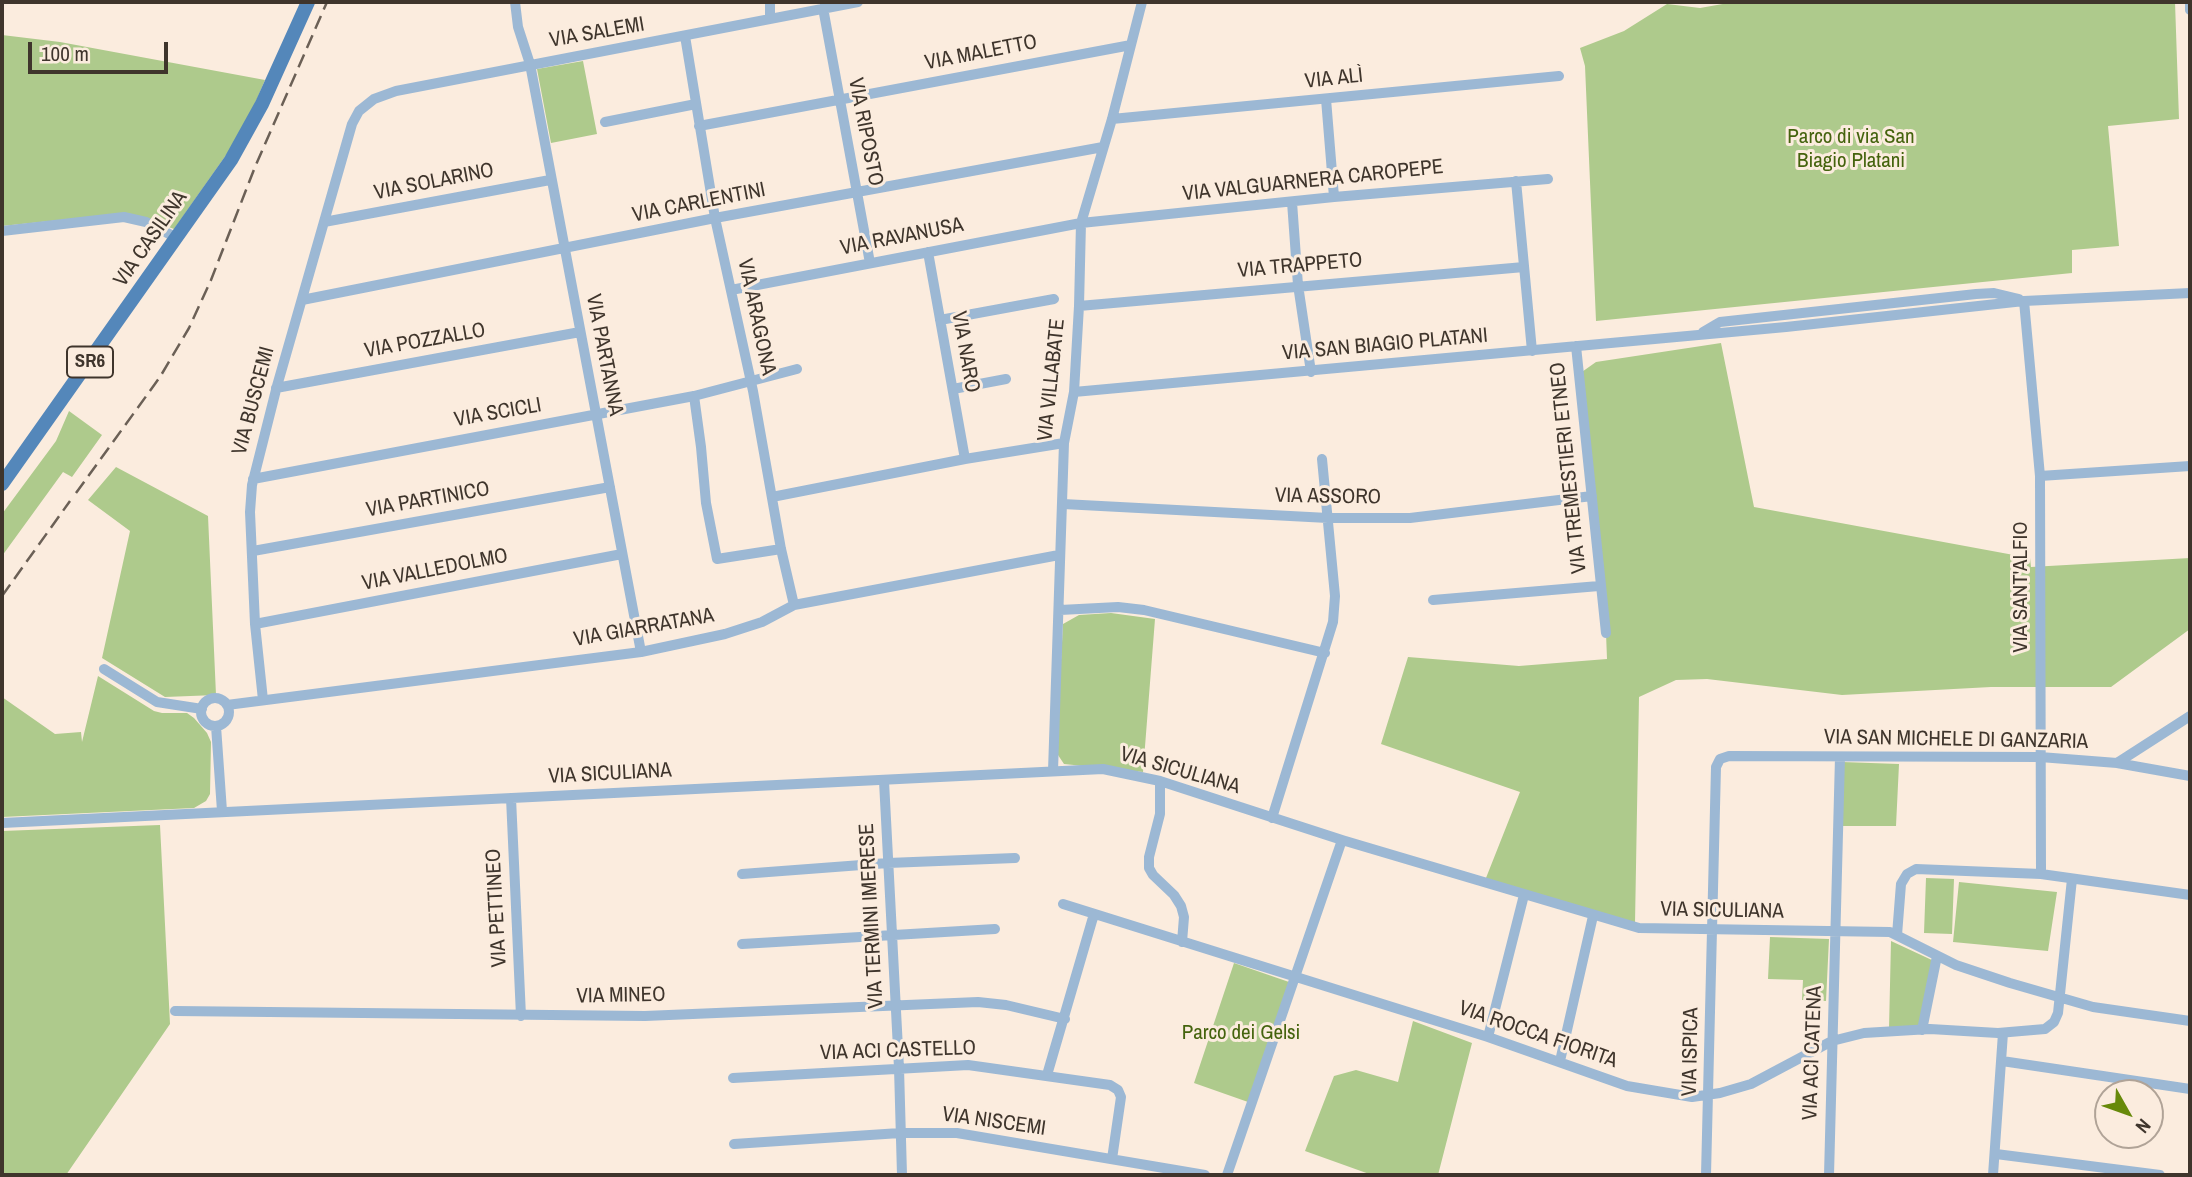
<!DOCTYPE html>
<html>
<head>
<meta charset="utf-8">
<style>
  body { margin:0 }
  #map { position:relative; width:2192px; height:1177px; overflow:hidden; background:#fbecde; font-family:"Archivo Narrow",sans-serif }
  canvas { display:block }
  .frame { position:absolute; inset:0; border:4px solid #3f352c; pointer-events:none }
  .north { position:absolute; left:2094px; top:1079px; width:70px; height:70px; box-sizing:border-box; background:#fbecde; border:2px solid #b0a397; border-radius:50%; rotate:130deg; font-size:19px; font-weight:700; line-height:28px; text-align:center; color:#3f352c }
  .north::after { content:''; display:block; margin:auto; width:24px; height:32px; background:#67890a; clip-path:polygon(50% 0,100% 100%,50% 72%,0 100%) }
  .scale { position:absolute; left:28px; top:42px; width:140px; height:32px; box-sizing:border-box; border:4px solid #3f352c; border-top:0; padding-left:9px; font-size:21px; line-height:24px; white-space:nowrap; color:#3f352c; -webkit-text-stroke:5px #fbecde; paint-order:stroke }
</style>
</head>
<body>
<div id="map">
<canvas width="2192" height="1177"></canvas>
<div class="frame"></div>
<div class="north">N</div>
<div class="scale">100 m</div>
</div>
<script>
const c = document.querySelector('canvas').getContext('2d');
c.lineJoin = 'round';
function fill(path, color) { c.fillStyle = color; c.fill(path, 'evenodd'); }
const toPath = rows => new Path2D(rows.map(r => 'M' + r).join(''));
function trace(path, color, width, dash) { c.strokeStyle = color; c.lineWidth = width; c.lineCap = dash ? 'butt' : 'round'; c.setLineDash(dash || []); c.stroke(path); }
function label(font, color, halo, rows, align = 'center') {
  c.font = font + ' "Archivo Narrow",sans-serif'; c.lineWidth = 6; c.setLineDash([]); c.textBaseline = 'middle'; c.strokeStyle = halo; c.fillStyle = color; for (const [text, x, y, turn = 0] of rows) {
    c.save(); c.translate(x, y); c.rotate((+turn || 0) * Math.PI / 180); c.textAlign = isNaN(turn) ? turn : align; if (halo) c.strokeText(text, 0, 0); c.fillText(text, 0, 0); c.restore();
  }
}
fill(toPath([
  [1734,2,2175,2,2179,119,2108,126,2119,246,2072,250,2072,273,1596,321,1585,66,1580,48,1624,31,1667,4,1700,8],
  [2,35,60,42,265,80,253,108,231,148,174,229,139,216,109,215,2,226],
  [583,61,597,134,551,143,537,69],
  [1721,343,1754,507,2030,558,2031,567,2190,558,2190,629,2111,687,1991,687,1842,695,1707,679,1676,680,1639,697,1635,923,1484,883,1520,792,1381,744,1408,657,1519,666,1607,659,1606,633,1579,374,1596,362],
  [69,411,102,435,72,477,63,472,2,556,2,514,56,441],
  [116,467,208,516,216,695,165,697,102,658,130,531,88,500],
  [1111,613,1155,619,1143,772,1064,764,1056,752,1063,624,1079,615],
  [98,676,154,711,162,713,187,713,194,718,207,733,211,742,210,794,206,801,194,808,2,817,2,697,55,734,81,732,82,742],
  [1842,762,1899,764,1896,826,1842,826],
  [160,825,170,1024,66,1175,2,1175,2,831],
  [1926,878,1954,879,1952,934,1924,933],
  [1959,882,2057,892,2048,951,1953,942],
  [1770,937,1829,939,1826,1001,1802,1000,1803,980,1768,979],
  [1891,941,1934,961,1922,1028,1889,1029],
  [1234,963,1289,982,1248,1102,1194,1083],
  [1413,1021,1472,1043,1438,1175,1372,1175,1305,1151,1334,1076,1356,1070,1398,1082]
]), '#aeca8c');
trace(toPath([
  [515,2,518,27,530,64,641,652],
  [770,2,770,19],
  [2190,2,2190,10],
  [823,8,870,263],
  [685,36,715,218,753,391,781,549,794,605],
  [1326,99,1334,197],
  [1112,119,1559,76],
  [605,122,696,104],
  [699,126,1131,45],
  [1516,181,1532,351],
  [1292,202,1298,285,1311,372],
  [324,222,550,180],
  [2,231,124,217,146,222,177,238],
  [928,252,965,459],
  [731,290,1081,223,1334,197,1548,179],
  [302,300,715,218,1103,147],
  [2024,301,2040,476,2041,874],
  [1079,306,1524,267],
  [940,320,1054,299],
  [1703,332,1720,322,1976,294,1994,293,2019,299],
  [1576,346,1606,633],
  [276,388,580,332],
  [953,389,1006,379],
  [1074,392,1786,327,2024,301,2190,293],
  [694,396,701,447,706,503,717,559,781,549],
  [2040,476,2190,466],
  [253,479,694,396,797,369],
  [772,497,965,459,1064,443],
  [1063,504,1328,518,1410,518,1592,496],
  [253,551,610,487],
  [1433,600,1599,586],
  [1060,610,1118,607,1144,610,1325,653],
  [255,624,622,554],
  [104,669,157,702,202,709],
  '201 712a14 14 0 1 1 28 0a14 14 0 1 1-28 0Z',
  [263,700,255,624,250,512,252,485,277,386,352,124,359,111,374,99,396,91,858,2],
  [227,705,641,652,725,634,762,622,794,605,1059,555],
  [216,726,222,811],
  [2117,763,2190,716],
  [1053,771,1064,443,1074,392,1079,306,1081,223,1112,119,1142,2],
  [884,781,899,1068,902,1175],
  [1160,781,1160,814,1149,857,1149,868,1153,875,1174,895,1181,906,1184,917,1182,942],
  [511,798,521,1016],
  [1272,818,1333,622,1335,596,1322,459],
  [2,823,1103,769,1160,781,1342,840,1639,928,1890,932,1956,965,2010,983,2093,1007,2190,1021],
  [742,874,888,863,1015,858],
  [1063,904,1488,1037,1627,1086,1692,1097,1720,1093,1751,1084,1832,1041,1864,1033,1930,1029,1998,1033,2045,1029,2054,1022,2058,1013,2072,879],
  [1897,935,1901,884,1907,874,1916,869,2041,874,2190,895],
  [742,944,995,929],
  [175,1011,645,1016,978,1002,1006,1005,1065,1019],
  [1922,1030,1937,956],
  [1488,1037,1524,895],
  [1560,1061,1593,916],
  [2002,1061,2190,1089],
  [1047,1075,1094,914],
  [733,1078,968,1065,1110,1085,1118,1090,1121,1097,1112,1159],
  [734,1144,900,1133,957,1133,1205,1175],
  [1996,1154,2160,1175],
  [1227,1175,1342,840],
  [1706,1175,1716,767,1720,759,1729,756,2040,757,2117,763,2190,776],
  [1829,1175,1840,757],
  [1993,1175,2003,1033]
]), '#9cb8d4', 10);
trace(toPath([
  [2,484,231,160,262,104,308,2]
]), '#5487ba', 14);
trace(toPath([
  [76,493,160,377,189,328,211,280,255,167,327,2],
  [2,596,70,501]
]), '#6b6056', 2.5, [14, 7]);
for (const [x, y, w] of [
  [90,362,46]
]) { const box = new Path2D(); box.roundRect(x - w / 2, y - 15.5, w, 31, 5); c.fillStyle = '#fbecde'; c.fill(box); trace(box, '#3f352c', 2); }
label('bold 19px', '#3f352c', null, [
  ["SR6",90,362]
]);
label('21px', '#3f352c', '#fbecde', [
  ["VIA SALEMI",597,33,-10],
  ["VIA MALETTO",981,53,-11],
  ["VIA ALÌ",1334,79,-6],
  ["VIA RIPOSTO",865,132,79],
  ["VIA VALGUARNERA CAROPEPE",1313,181,-6],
  ["VIA SOLARINO",434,182,-11],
  ["VIA CARLENTINI",699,203,-11],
  ["VIA RAVANUSA",902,237,-11],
  ["VIA CASILINA",151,239,-55],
  ["VIA TRAPPETO",1300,266,-5],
  ["VIA ARAGONA",756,317,78],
  ["VIA POZZALLO",425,341,-10],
  ["VIA SAN BIAGIO PLATANI",1385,345,-5],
  ["VIA NARO",965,352,80],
  ["VIA PARTANNA",604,355,79],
  ["VIA VILLABATE",1052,380,-84],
  ["VIA BUSCEMI",254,401,-75],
  ["VIA SCICLI",498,413,-10],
  ["VIA TREMESTIERI ETNEO",1569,468,-96],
  ["VIA ASSORO",1328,497,1],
  ["VIA PARTINICO",428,500,-10],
  ["VIA VALLEDOLMO",435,570,-11],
  ["VIA SANT'ALFIO",2021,587,-90],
  ["VIA GIARRATANA",644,628,-10],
  ["VIA SAN MICHELE DI GANZARIA",1956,740,1],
  ["VIA SICULIANA",1180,771,16],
  ["VIA SICULIANA",610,774,-3],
  ["VIA PETTINEO",497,908,-93],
  ["VIA SICULIANA",1722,911,1],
  ["VIA TERMINI IMERESE",872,916,-93],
  ["VIA MINEO",621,996,-1],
  ["VIA ROCCA FIORITA",1538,1035,19],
  ["VIA ACI CASTELLO",898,1051,-2],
  ["VIA ISPICA",1691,1052,-89],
  ["VIA ACI CATENA",1813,1053,-88],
  ["VIA NISCEMI",994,1122,8]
]);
label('21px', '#44630d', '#fbecde', [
  ["Parco di via San",1851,137],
  ["Biagio Platani",1851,161],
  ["Parco dei Gelsi",1241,1033]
]);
</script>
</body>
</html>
